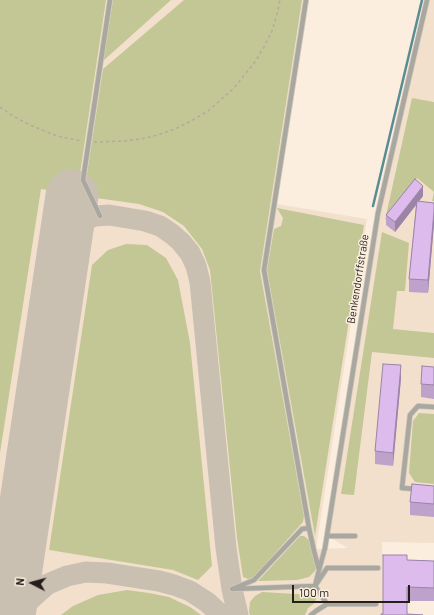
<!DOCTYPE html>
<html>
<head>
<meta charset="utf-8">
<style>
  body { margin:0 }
  #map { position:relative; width:434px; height:615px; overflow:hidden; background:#fbeedf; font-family:Barlow,sans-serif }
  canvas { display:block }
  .north { position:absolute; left:12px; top:563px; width:40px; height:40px; -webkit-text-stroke:3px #fbeedf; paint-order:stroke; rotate:276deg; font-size:11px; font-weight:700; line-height:16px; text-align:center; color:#241f1a }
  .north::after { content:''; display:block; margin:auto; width:14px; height:18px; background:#241f1a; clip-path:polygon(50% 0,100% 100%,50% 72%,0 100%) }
  .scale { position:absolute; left:292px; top:585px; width:118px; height:18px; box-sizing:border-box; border:2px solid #241f1a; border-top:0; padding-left:5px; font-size:12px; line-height:14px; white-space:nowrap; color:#241f1a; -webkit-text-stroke:3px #fbeedf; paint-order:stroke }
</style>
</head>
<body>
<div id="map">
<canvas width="434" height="615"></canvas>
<div class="north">N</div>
<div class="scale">100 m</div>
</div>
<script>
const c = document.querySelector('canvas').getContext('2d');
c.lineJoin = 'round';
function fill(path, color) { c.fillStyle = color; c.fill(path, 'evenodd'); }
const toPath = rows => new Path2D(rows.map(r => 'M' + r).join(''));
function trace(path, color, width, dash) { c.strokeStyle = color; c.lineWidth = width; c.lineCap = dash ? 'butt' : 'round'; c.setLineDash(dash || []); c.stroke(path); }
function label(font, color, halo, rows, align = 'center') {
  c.font = font + ' Barlow,sans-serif'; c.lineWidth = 3; c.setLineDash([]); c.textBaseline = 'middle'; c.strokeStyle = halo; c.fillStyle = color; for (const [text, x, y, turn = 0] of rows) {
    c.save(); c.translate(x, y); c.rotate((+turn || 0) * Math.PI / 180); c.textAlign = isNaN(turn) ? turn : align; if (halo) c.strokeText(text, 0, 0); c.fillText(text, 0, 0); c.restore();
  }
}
fill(toPath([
  [0,0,309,0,277,204,367,219,316,549,348,548,327,536,378,213,427,0,434,0,434,543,382,542,383,615,0,615]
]), '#f3e0cc');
fill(toPath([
  [0,0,106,0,79,180,89,196,41,189,0,453],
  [113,0,171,0,103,61],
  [184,0,302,0,260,271,304,516,303,522,254,577,248,579,243,577,237,538,210,270,202,249,184,226,163,212,139,204,96,198,86,180,103,69],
  [412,98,434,102,434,201,432,201,434,192,417,178,385,220],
  [277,208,364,225,315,536,267,270,274,229,281,226,283,218],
  [382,232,409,243,405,291,397,291,393,329,434,333,434,358,372,352,354,495,341,494],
  [126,244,147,245,166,258,178,280,190,343,212,566,198,580,173,570,49,550,92,265,108,250],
  [419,413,434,414,434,484,415,482,409,473,413,421],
  [300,536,304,536,309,540,313,557,316,568,315,571,309,577,297,580,258,581],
  [127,590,149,593,169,597,190,607,201,615,61,615,73,606,98,595],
  [262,592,314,595,316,599,315,603,308,608,305,615,250,615,249,612,250,602,255,596]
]), '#c3c796');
trace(toPath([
  [373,206,422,0]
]), '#5a8c94', 2.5);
trace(toPath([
  [67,231,82,221,95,216,109,215,145,221,160,226,172,234,181,242,190,253,196,266,200,282,226,548,232,589,238,615],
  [18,615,31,599,48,584,67,576,86,572,107,573,159,581,174,585,190,591,207,602,221,615]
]), '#cac0b2', 21);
trace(toPath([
  [9,615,72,196]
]), '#cac0b2', 53);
const lane = toPath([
  [306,0,264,270,309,528,314,551,319,570,315,586,327,604,316,611,311,615],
  [100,216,83,180,110,0],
  [416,489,402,488,410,415,418,406,434,407],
  [309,528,302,529,254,580,232,589,315,586,327,568,378,568],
  [327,536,355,536],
  [319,570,325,548,378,213,417,43,427,0],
  [327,604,376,604]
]);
trace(lane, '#d4c9bc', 6);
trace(toPath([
  [0,107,13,116,28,124,42,130,57,136,82,141],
  [94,142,124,141,141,139,158,135,175,129,191,121,208,111,233,89,255,62,264,47,272,31,277,14,280,0]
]), '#b4aa9e', 1.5, [3, 3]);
trace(lane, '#a8a8a0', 4.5);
fill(toPath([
  [423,196,419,201,434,203,434,224,428,293,409,292,409,279,416,205,395,232,386,225,386,215],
  [434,367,434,399,421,397,421,384],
  [401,378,393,466,375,464,375,451],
  [434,486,434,517,410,515,410,502],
  [407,560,434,561,434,601,407,601,383,614]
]), '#bea2cc');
fill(toPath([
  [423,186,423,196,395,232,395,222],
  [434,211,434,224,428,293,428,280],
  [401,365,401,378,393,466,393,453]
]), '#9b84a6');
const building = toPath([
  [415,179,423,186,395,222,386,215,415,179],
  [417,201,434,203,434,211,428,280,409,279,417,201],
  [383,364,401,365,393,453,375,451,383,364],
  [422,366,434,367,434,385,421,384,422,366],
  [412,484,434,486,434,504,410,502,412,484],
  [383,555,407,555,407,560,434,561,434,588,407,587,407,614,423,615,381,615,381,614,383,614,383,555]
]);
fill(building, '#ddbced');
trace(building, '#9b84a6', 1);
label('11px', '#241f1a', '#fbeedf', [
  ["Benkendorffstraße",358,279,-81]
]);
</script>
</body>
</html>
